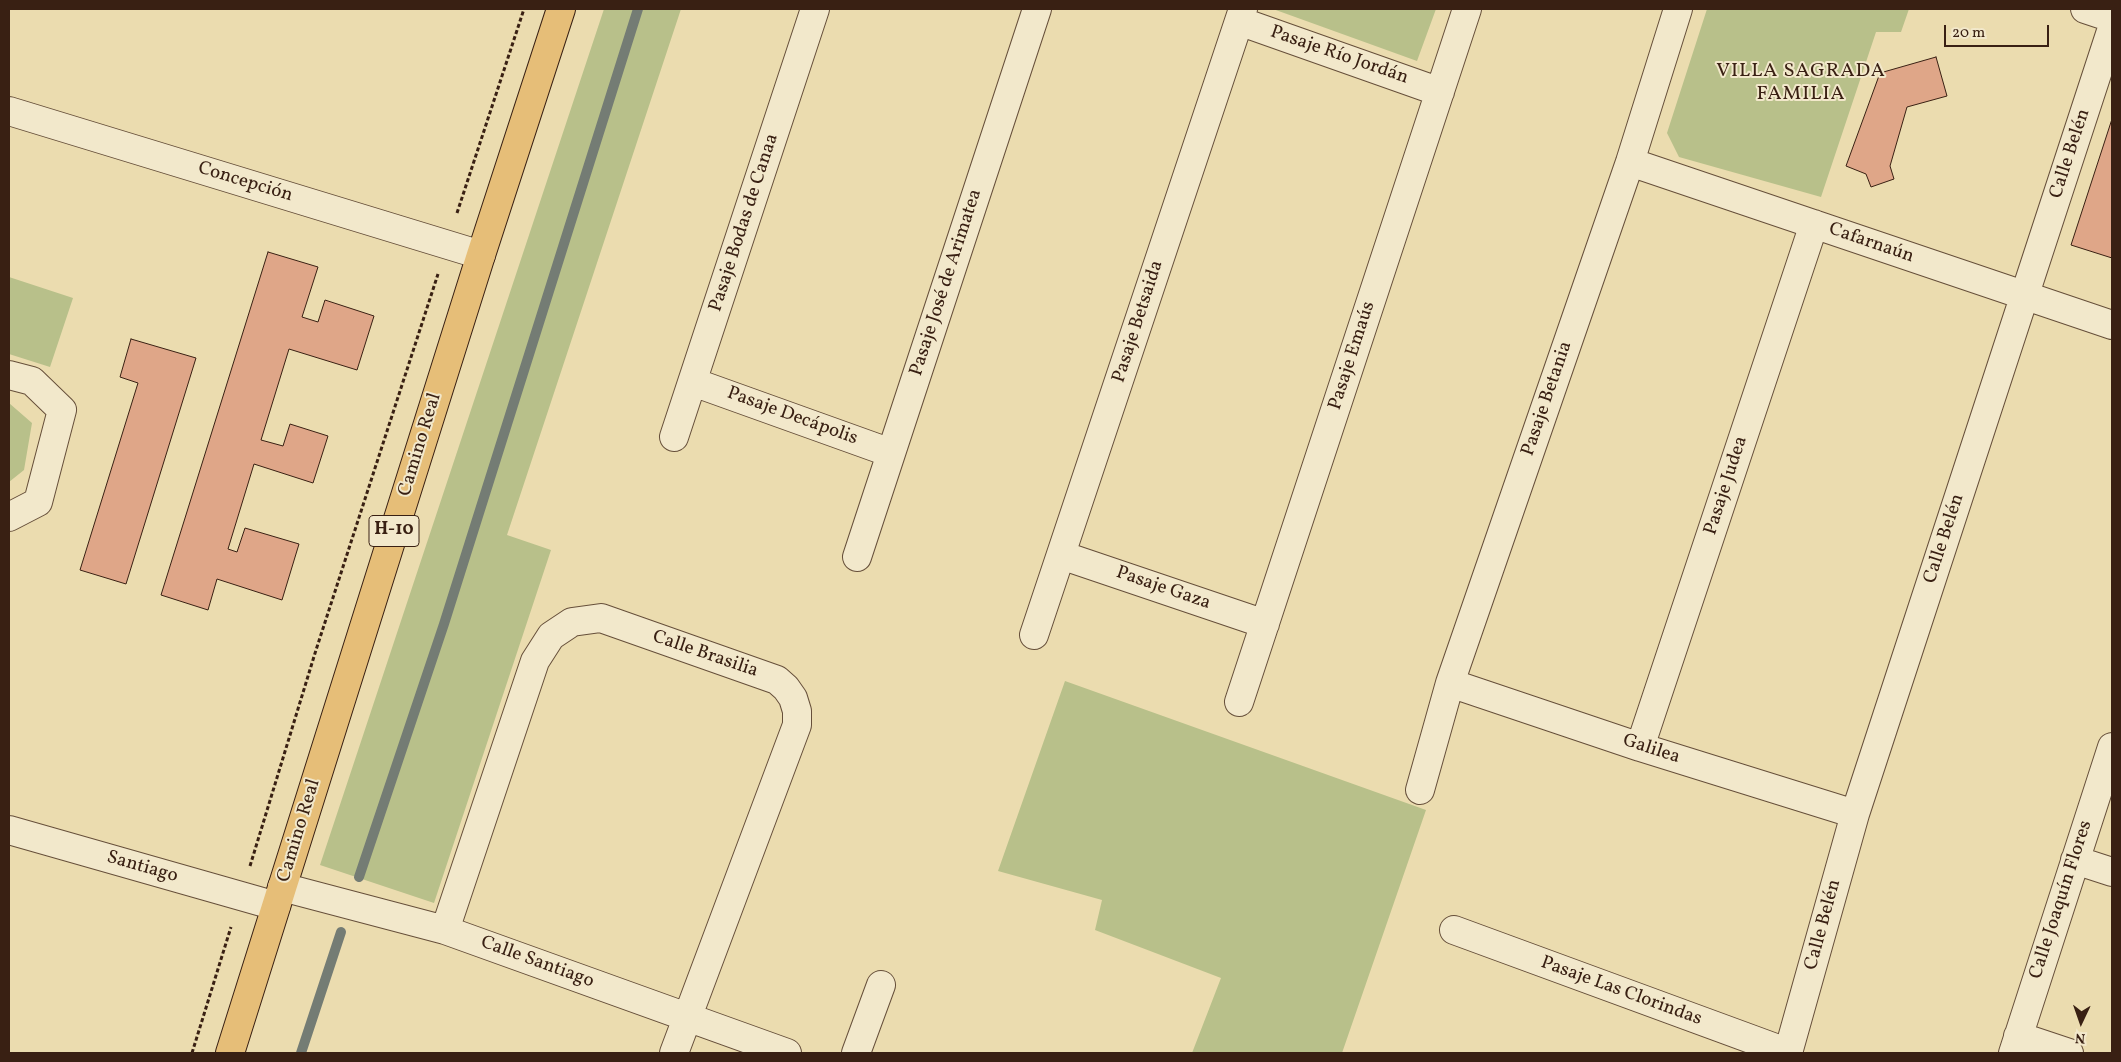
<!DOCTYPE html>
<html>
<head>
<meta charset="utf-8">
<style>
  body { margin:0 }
  #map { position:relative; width:2121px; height:1062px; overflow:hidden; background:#ebdcaf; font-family:Vollkorn,serif }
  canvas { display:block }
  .frame { position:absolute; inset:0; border:10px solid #392013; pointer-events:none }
  .north { position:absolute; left:2056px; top:997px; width:50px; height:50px; -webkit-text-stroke:4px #f2e8cb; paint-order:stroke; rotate:183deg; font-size:14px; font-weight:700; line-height:20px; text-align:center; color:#392013 }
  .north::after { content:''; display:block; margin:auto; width:18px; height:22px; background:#392013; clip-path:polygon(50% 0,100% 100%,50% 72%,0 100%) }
  .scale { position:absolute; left:1944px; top:25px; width:105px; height:22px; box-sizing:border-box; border:2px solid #392013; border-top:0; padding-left:6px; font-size:15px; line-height:18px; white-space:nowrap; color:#392013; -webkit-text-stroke:4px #f2e8cb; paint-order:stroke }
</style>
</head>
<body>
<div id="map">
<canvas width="2121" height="1062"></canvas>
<div class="frame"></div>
<div class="north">N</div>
<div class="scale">20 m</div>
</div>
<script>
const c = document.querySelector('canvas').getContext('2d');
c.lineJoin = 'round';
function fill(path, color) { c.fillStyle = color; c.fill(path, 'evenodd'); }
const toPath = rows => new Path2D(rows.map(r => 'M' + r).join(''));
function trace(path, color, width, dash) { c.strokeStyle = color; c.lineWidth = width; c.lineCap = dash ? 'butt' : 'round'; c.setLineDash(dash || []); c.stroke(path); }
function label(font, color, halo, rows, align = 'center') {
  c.font = font + ' Vollkorn,serif'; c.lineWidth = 4; c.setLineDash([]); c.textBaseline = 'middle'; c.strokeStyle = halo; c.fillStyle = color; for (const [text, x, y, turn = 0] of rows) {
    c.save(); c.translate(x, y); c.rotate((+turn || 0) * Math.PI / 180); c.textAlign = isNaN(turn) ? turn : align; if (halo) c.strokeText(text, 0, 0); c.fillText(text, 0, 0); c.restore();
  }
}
fill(toPath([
  [604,9,681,9,507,535,551,550,434,903,320,865],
  [1273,9,1436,9,1417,61],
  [1707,9,1909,9,1901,32,1876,32,1821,197,1679,157,1667,133],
  [9,277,73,298,50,367,9,354],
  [9,403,32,423,24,470,9,482],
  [1065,681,1426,810,1342,1053,1192,1053,1221,978,1095,930,1102,900,998,871]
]), '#b8c08a');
trace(toPath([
  [359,877,444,624,638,9],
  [301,1053,341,932]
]), '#747c74', 10);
const building = toPath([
  [1936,57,1947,96,1907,107,1890,166,1894,179,1871,187,1866,174,1846,166,1880,73,1936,57],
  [2112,119,2112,258,2071,245,2112,119],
  [268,252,318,267,302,317,318,322,325,300,374,316,357,370,289,349,261,440,283,446,290,424,328,436,313,483,254,464,228,549,237,552,245,528,299,544,282,600,217,579,208,610,161,595,268,252],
  [131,339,196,358,126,584,80,570,138,383,120,377,131,339]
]);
fill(building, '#dfa688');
trace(building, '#392013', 1);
const minor = toPath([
  [2085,9,2112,18],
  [1239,21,1440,92],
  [9,111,481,255],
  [1630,162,2112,325],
  [9,375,32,381,62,410,38,502,9,517],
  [693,382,891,453],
  [674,437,815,9],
  [1061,555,1265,624],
  [857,557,1037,9],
  [1034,635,1243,9],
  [1450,683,1640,747,1855,814],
  [1239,702,1467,9],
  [1640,747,1814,224],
  [1420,790,1450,683,1630,162,1678,9],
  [9,830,276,906],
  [2075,860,2112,872],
  [282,887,445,930,787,1053],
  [445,930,535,661,551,636,572,622,601,618,777,680,786,688,793,698,797,711,797,725,674,1053],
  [1454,930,1789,1053],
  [2018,1036,2069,1053],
  [856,1053,881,985],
  [1788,1053,1855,814,2112,28],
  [2013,1053,2112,747]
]);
const major = toPath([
  [230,1053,481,255,561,9]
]);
trace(minor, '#664f3a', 30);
trace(major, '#392013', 30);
trace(toPath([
  [457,213,524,9],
  [250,866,316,650,438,274],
  [192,1053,231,927]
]), '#392013', 3, [4, 2.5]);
trace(minor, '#f2e8cb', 28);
trace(major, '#e6be78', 28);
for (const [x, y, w] of [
  [394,531,50]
]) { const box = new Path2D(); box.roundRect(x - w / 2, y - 15.5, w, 31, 4); c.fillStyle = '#f2e8cb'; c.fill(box); trace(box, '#392013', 1); }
label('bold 18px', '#392013', null, [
  ["H-10",394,531]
]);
label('19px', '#392013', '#f2e8cb', [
  ["Pasaje Río Jordán",1339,56,19],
  ["Calle Belén",2071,154,-72],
  ["Concepción",245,183,17],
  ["Pasaje Bodas de Canaa",745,223,-72],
  ["Cafarnaún",1871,244,19],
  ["Pasaje José de Arimatea",947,283,-72],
  ["Pasaje Betsaida",1139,322,-72],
  ["Pasaje Emaús",1353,356,-72],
  ["Pasaje Betania",1548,399,-71],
  ["Pasaje Decápolis",792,417,20],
  ["Camino Real",421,445,-73],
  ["Pasaje Judea",1727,486,-72],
  ["Calle Belén",1945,539,-72],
  ["Pasaje Gaza",1163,589,19],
  ["Calle Brasilia",705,655,19],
  ["Galilea",1651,750,18],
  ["Camino Real",300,831,-73],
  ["Santiago",142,868,16],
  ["Calle Joaquín Flores",2062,900,-72],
  ["Calle Belén",1824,925,-75],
  ["Calle Santiago",537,963,20],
  ["Pasaje Las Clorindas",1621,992,20]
]);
c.letterSpacing = '1px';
label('20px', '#392013', '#f2e8cb', [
  ["VILLA SAGRADA",1801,72],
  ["FAMILIA",1801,95]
]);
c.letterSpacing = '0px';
</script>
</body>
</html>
